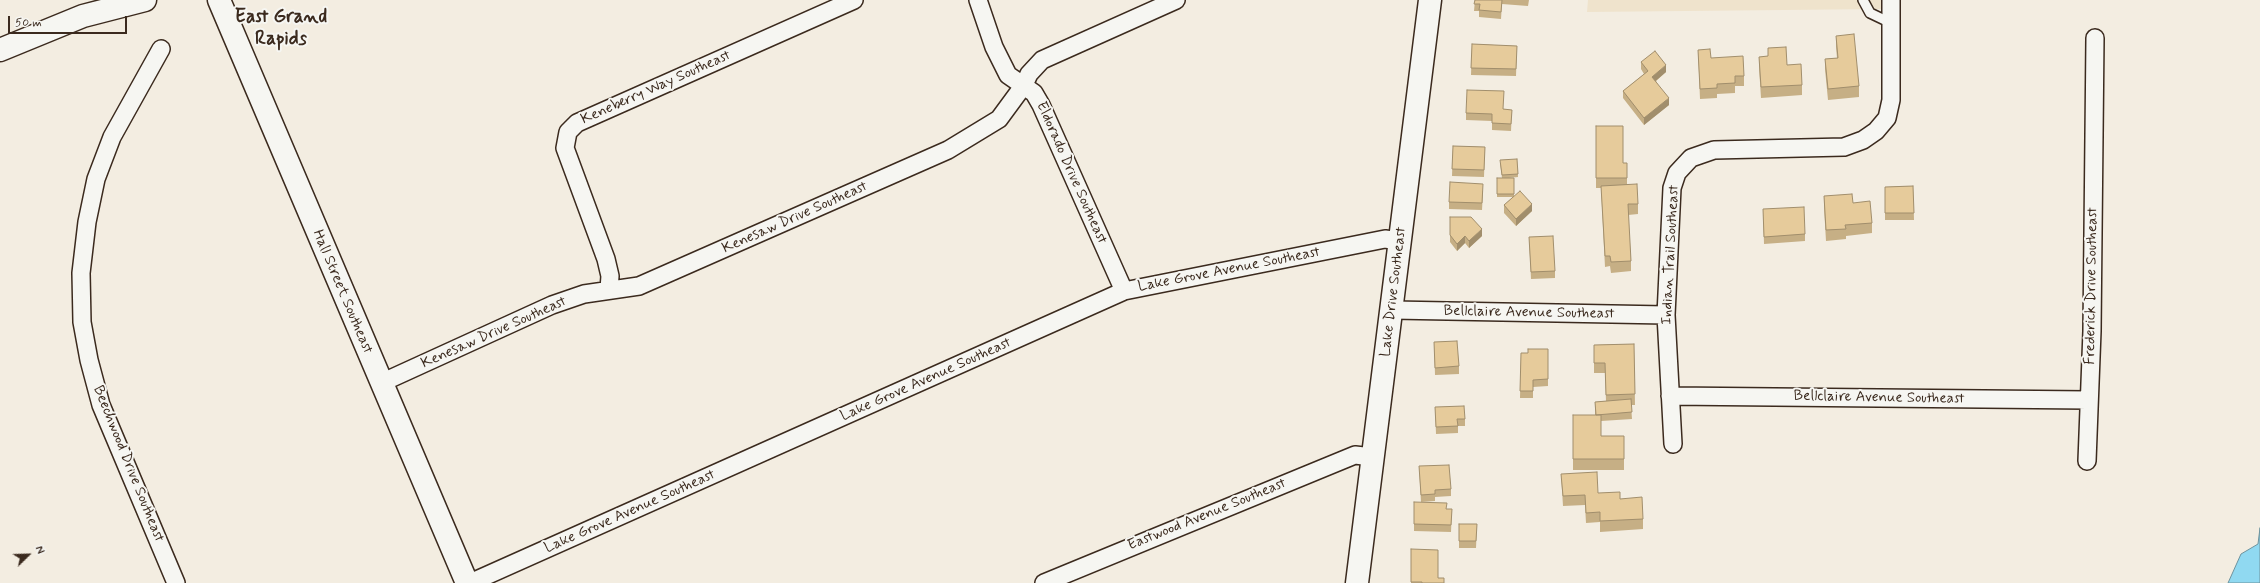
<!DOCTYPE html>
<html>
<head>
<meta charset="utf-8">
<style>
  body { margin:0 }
  #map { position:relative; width:2260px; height:583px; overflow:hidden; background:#f3ede1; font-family:Mynerve,sans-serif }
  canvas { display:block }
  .north { position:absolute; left:8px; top:535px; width:40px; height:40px; -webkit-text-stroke:3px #f6f6f2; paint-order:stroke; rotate:67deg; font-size:11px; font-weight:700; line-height:16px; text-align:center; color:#3b2a1e }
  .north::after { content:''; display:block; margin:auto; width:14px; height:18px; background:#3b2a1e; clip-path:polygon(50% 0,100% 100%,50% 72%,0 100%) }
  .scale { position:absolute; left:8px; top:16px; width:119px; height:18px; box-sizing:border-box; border:2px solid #3b2a1e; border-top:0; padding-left:5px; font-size:12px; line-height:14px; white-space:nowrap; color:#3b2a1e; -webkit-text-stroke:3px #f6f6f2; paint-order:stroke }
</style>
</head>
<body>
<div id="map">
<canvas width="2260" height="583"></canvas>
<div class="north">N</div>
<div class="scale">50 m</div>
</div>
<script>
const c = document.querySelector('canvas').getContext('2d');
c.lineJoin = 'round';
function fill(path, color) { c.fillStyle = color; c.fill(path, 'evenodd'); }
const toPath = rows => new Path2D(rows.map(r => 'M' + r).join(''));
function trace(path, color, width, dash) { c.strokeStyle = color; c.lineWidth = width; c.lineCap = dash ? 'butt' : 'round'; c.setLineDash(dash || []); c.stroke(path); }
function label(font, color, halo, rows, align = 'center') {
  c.font = font + ' Mynerve,sans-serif'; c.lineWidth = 4; c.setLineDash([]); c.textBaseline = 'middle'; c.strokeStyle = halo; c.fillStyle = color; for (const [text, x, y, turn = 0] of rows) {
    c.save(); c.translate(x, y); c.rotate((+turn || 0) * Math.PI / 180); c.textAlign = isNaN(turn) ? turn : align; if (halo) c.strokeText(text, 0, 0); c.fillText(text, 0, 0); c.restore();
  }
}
fill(toPath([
  [1588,0,1881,0,1882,9,1587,12]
]), '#efe3cc');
const water = toPath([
  [2260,528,2260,583,2228,583,2241,554,2258,544,2260,528]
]);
fill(water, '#90d9f1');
trace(water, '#6e939d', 1);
const service = toPath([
  [1863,0,1870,13,1891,23]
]);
const minor = toPath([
  [978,0,994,47,1008,75,1034,93,1041,105,1124,291],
  [161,49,112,137,96,179,87,222,81,273,82,322,89,360,101,405,176,583],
  [609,289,610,276,606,259,565,148,568,132,577,123,854,0],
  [1393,310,1666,315],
  [381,383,552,305,584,294,639,286,948,150,999,119,1024,85,1029,74,1042,60,1176,0],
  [1670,396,2088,400],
  [1673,444,1666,315,1672,188,1677,173,1691,158,1714,150,1844,147,1863,140,1876,131,1887,118,1891,100,1891,0],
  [2087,461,2092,331,2095,38],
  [470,583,1124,291,1385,239,1400,241],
  [1044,583,1355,455,1372,457]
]);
const secondary = toPath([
  [219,0,467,583],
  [0,50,83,16,145,0],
  [1357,583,1430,0]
]);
trace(service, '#3b2a1e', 12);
trace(minor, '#3b2a1e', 20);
trace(secondary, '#3b2a1e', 25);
trace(service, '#f6f6f2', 9);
trace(minor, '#f6f6f2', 17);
trace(secondary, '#f6f6f2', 22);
fill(toPath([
  [1475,0,1529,0,1528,6,1502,4,1501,19,1479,17,1479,11,1474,11],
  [1836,36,1859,86,1859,97,1828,100,1825,69,1825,59,1837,58,1836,47],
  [1472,44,1517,46,1516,76,1471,75],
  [1768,48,1787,65,1802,85,1802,95,1761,98,1759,67,1759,57,1768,56],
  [1698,50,1711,58,1744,76,1744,86,1735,86,1735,93,1717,94,1717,98,1700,99],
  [1641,62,1666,72,1656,81,1669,105,1644,125,1623,98,1623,91,1644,74,1641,69],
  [1503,109,1512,110,1511,131,1492,130,1492,121,1466,120,1466,113],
  [1596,126,1623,163,1627,163,1627,185,1638,204,1638,214,1628,215,1631,261,1631,271,1611,273,1610,266,1605,267,1601,188,1596,188],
  [1453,146,1485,147,1484,177,1452,176],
  [1517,159,1518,177,1509,178,1514,178,1514,196,1532,211,1516,226,1504,213,1504,205,1513,197,1497,197,1497,178,1502,178,1500,163],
  [1913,186,1914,220,1885,220,1885,187],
  [1483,191,1482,210,1449,209,1449,202],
  [1824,196,1853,203,1872,223,1872,233,1846,236,1846,239,1826,241,1824,207],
  [1763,209,1805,234,1805,241,1764,244],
  [1450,217,1482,236,1469,248,1465,243,1457,251,1450,242],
  [1529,237,1555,271,1555,278,1531,279],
  [1434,342,1459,366,1459,374,1435,375],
  [1634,344,1635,405,1631,405,1632,419,1601,421,1601,436,1624,436,1624,470,1573,470,1573,415,1595,415,1595,402,1606,401,1605,373,1594,373,1594,345],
  [1548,349,1548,386,1533,387,1533,398,1520,398,1521,353,1528,353],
  [1435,407,1465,419,1465,426,1458,426,1458,433,1436,434],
  [1419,466,1451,489,1451,496,1435,497,1435,501,1421,502],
  [1561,474,1598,493,1620,499,1643,519,1643,529,1600,532,1600,522,1586,523,1585,505,1563,506],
  [1414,502,1446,509,1452,509,1451,532,1414,531],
  [1459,524,1477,524,1476,548,1459,548],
  [1411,549,1438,578,1444,583,1411,583]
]), '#c6af85');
fill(toPath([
  [1666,65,1666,72,1652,84,1652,77],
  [1669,98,1669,105,1644,125,1644,118],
  [1532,204,1532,211,1516,226,1516,219],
  [1482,229,1482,236,1469,248,1469,241],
  [1465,236,1465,243,1457,251,1457,244]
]), '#a18e6c');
const building = toPath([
  [1475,0,1502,0,1501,12,1479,10,1480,4,1474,4,1475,0],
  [1854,34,1859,86,1828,89,1825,59,1838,58,1836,36,1854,34],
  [1472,44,1517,46,1516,69,1471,68,1472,44],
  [1786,47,1787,65,1801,64,1802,85,1761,87,1759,57,1768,56,1768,48,1786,47],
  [1710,49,1711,58,1743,56,1744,76,1735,76,1735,83,1717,84,1717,88,1700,89,1698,50,1710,49],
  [1655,51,1666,65,1652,77,1669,98,1644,118,1623,91,1648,71,1641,62,1655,51],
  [1467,90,1504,91,1503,109,1512,110,1511,124,1492,123,1492,114,1466,113,1467,90],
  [1596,126,1623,126,1623,163,1627,163,1627,178,1596,178,1596,126],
  [1453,146,1485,147,1484,170,1452,169,1453,146],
  [1517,159,1518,174,1502,175,1500,160,1517,159],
  [1497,178,1514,178,1514,194,1497,194,1497,178],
  [1450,182,1483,184,1482,203,1449,202,1450,182],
  [1637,184,1638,204,1628,204,1631,261,1611,262,1610,256,1605,256,1601,186,1637,184],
  [1913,186,1914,213,1885,213,1885,187,1913,186],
  [1520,191,1532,204,1516,219,1504,205,1520,191],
  [1852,194,1853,203,1870,201,1872,223,1845,225,1846,229,1826,230,1824,196,1852,194],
  [1804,207,1805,234,1764,237,1763,209,1804,207],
  [1450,217,1471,217,1482,229,1469,241,1465,236,1457,244,1450,235,1450,217],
  [1553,236,1555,271,1531,272,1529,237,1553,236],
  [1457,341,1459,366,1435,368,1434,342,1457,341],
  [1634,344,1635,394,1606,395,1605,363,1594,363,1594,345,1634,344],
  [1528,349,1548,349,1548,379,1533,380,1533,391,1520,391,1521,353,1528,353,1528,349],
  [1631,399,1632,412,1596,415,1595,402,1631,399],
  [1464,406,1465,419,1457,419,1458,426,1436,427,1435,407,1464,406],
  [1573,415,1601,415,1601,436,1624,436,1624,459,1573,459,1573,415],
  [1449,465,1451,489,1435,490,1435,494,1421,495,1419,466,1449,465],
  [1597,472,1598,493,1620,492,1620,499,1642,497,1643,519,1600,521,1600,512,1586,513,1585,495,1563,496,1561,474,1597,472],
  [1414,502,1447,503,1446,509,1452,509,1451,525,1414,524,1414,502],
  [1459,524,1477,524,1476,541,1459,541,1459,524],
  [1411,549,1438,550,1438,578,1444,578,1444,583,1422,583,1422,582,1411,582,1411,549]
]);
fill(building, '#e6cb9b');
trace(building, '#a18e6c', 1);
label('15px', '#3b2a1e', '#f6f6f2', [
  ["Keneberry Way Southeast",656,88,-24],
  ["Eldorado Drive Southeast",1071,173,66],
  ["Kenesaw Drive Southeast",795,218,-24],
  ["Indian Trail Southeast",1671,255,-87],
  ["Lake Grove Avenue Southeast",1229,270,-11],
  ["Frederick Drive Southeast",2092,286,-89],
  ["Hall Street Southeast",342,292,67],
  ["Lake Drive Southeast",1394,292,-83],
  ["Bellclaire Avenue Southeast",1529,313,1],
  ["Kenesaw Drive Southeast",494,333,-24],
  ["Lake Grove Avenue Southeast",926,380,-24],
  ["Bellclaire Avenue Southeast",1879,398,1],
  ["Beechwood Drive Southeast",128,464,68],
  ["Lake Grove Avenue Southeast",630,512,-24],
  ["Eastwood Avenue Southeast",1207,515,-22]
]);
label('bold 19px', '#3b2a1e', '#f6f6f2', [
  ["East Grand",281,18],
  ["Rapids",281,40]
]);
</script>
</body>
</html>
